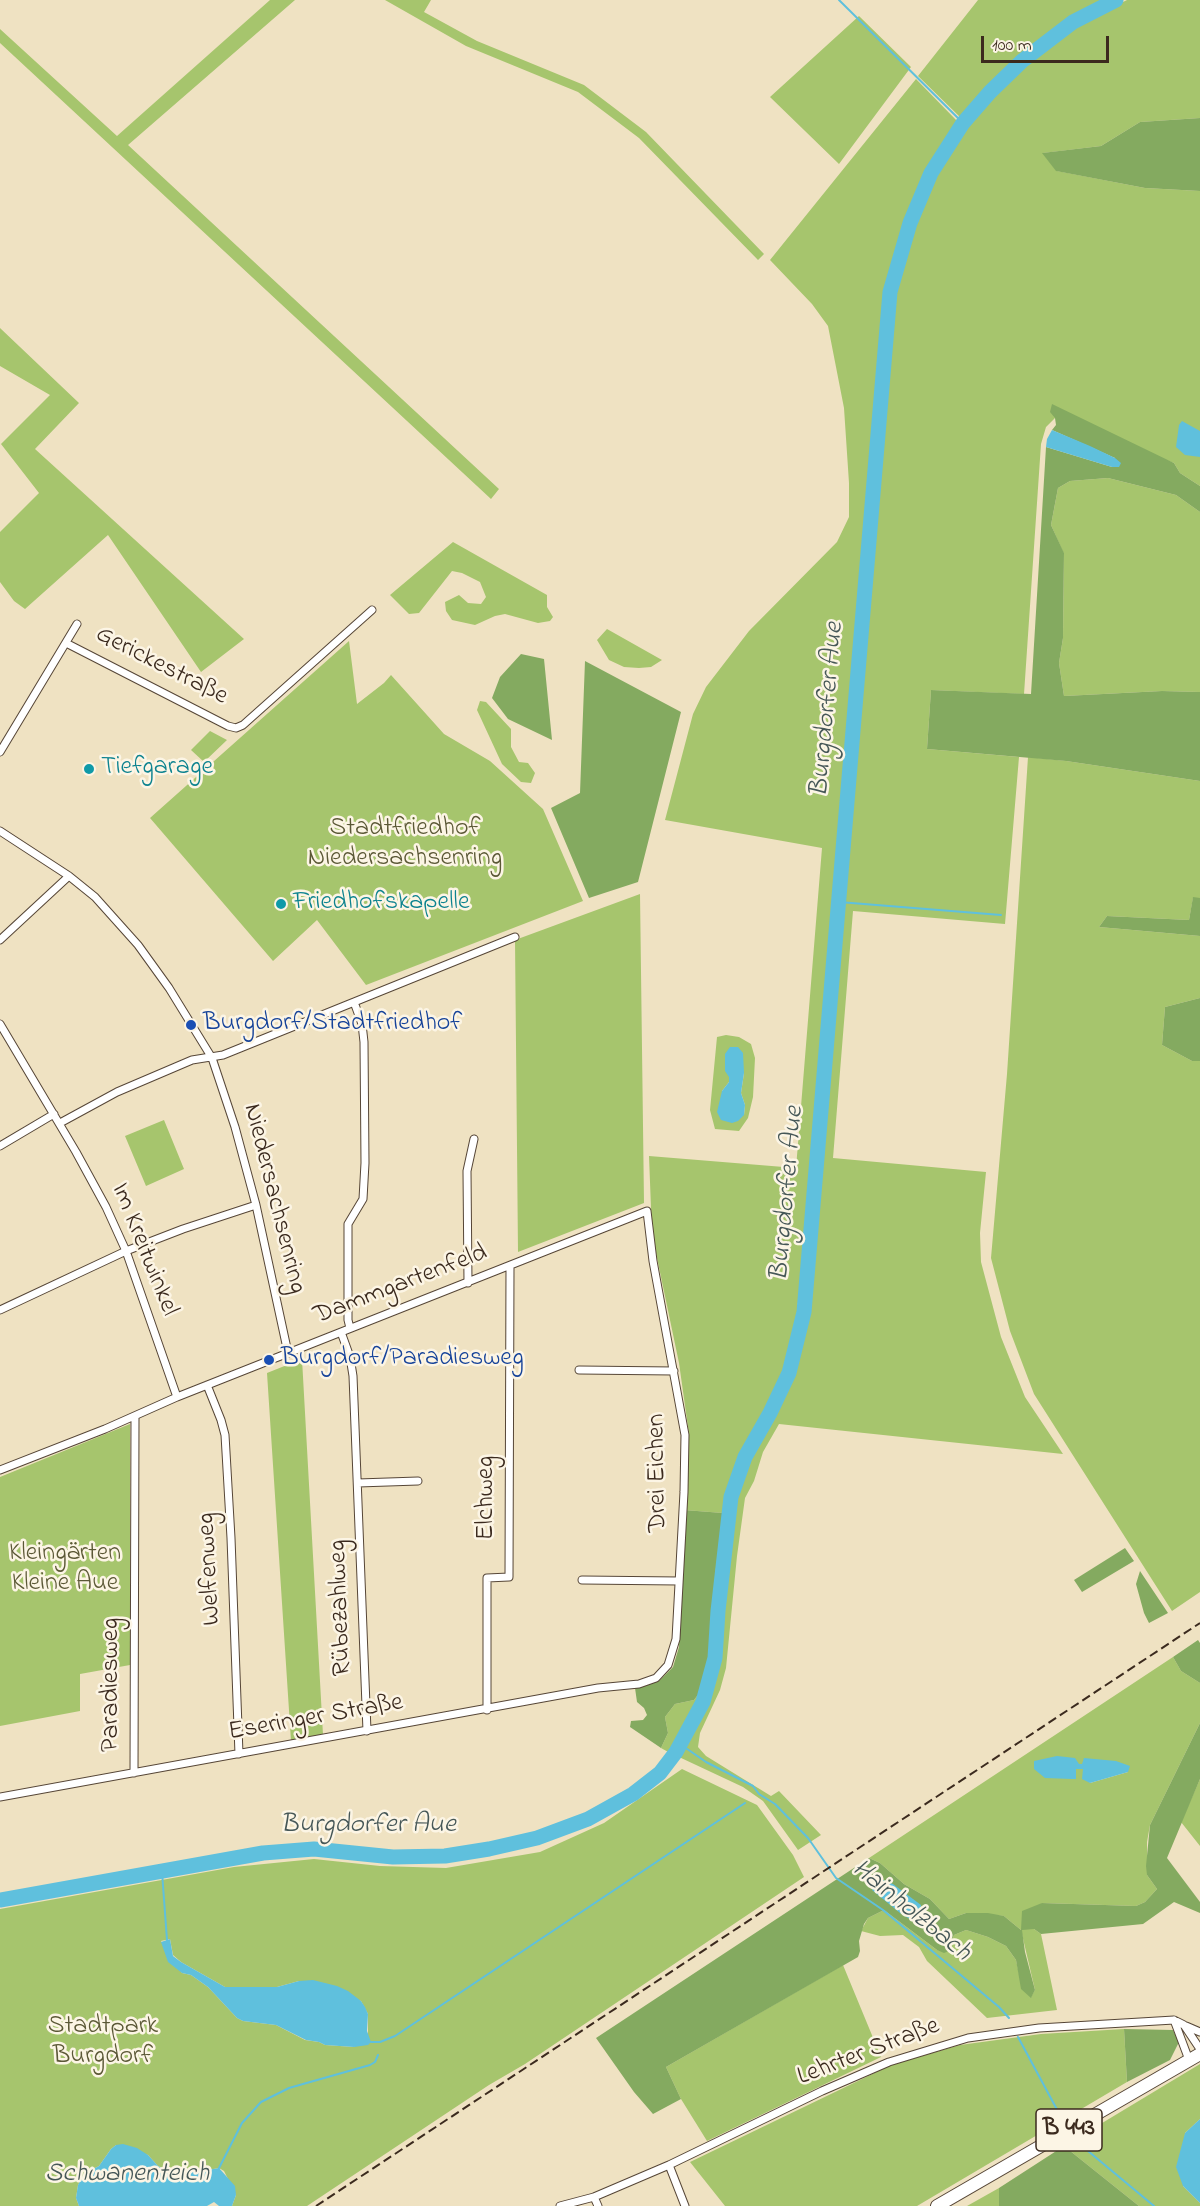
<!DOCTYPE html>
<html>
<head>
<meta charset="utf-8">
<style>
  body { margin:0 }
  #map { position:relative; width:1200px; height:2206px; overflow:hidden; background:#efe2c2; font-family:"Indie Flower",sans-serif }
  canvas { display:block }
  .scale { position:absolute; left:981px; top:36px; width:128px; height:27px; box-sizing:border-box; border:3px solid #3b2a1e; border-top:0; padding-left:8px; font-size:18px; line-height:21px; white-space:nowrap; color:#3b2a1e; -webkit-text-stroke:4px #fcf5e5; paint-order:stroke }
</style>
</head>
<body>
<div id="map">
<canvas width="1200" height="2206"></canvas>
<div class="scale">100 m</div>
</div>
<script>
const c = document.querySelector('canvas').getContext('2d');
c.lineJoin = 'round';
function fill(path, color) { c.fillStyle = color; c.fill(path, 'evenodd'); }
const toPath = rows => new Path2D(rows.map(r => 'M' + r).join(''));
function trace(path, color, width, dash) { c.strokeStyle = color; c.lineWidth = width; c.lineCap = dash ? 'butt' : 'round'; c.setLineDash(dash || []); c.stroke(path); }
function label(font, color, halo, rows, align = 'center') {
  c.font = font + ' "Indie Flower",sans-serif'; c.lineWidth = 5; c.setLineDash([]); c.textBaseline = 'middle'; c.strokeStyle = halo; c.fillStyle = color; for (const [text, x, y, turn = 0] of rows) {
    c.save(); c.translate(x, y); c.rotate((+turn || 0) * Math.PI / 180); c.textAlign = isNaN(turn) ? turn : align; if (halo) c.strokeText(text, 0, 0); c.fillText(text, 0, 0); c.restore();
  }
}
fill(toPath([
  [270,0,295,0,128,145,499,489,491,499,0,43,0,29,117,136],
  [385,0,431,0,424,12,477,41,584,85,646,132,764,254,758,260,639,138,578,92,466,46],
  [978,0,1107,0,1073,17,1023,55,989,88,962,119,918,76],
  [1127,0,1200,0,1200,118,1140,122,1101,146,1043,153,1057,171,1145,188,1200,191,1200,486,1180,473,1174,463,1055,418,1046,427,1041,444,1024,694,931,690,927,749,1019,757,1005,924,853,911,833,1158,986,1172,980,1233,981,1262,1001,1337,1025,1397,1063,1454,779,1424,763,1452,754,1481,745,1498,737,1556,726,1668,720,1690,700,1733,698,1747,706,1756,771,1796,779,1791,821,1835,798,1850,763,1801,743,1787,679,1757,706,1704,718,1661,734,1497,747,1460,772,1417,792,1374,808,1312,894,290,912,223,936,170,966,124,991,96,1024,64,1077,25],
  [859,16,911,67,839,164,770,97],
  [916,79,959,123,931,166,915,197,896,249,886,293,812,1170,796,1321,781,1378,740,1457,723,1513,684,1510,689,1434,679,1363,652,1234,649,1156,796,1168,822,848,665,820,693,714,706,687,749,631,837,542,849,517,849,483,844,408,828,326,812,304,770,260],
  [0,328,79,403,35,449,244,639,201,672,108,535,25,609,14,601,0,582,0,532,39,493,1,444,50,395,0,366],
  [1108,478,1176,495,1200,512,1200,692,1162,691,1064,696,1059,663,1063,638,1064,554,1051,525,1058,488,1070,481],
  [453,542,547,595,547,607,553,617,550,621,538,623,505,614,495,616,475,625,452,620,446,611,445,602,459,595,468,603,481,604,486,597,480,582,462,573,452,571,419,613,409,614,390,595],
  [607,629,662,660,651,667,639,668,624,667,609,660,597,640],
  [349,641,357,704,384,683,391,675,444,734,490,761,543,809,583,901,366,985,317,920,273,961,150,818],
  [480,701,486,702,511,729,511,747,519,762,528,763,535,773,531,783,521,782,502,764,477,710],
  [210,731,227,740,204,762,191,750],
  [1028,757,1066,761,1200,781,1200,898,1193,898,1189,920,1107,916,1099,927,1200,936,1200,998,1165,1007,1162,1045,1192,1061,1200,1061,1200,1592,1172,1611,1034,1394,1010,1331,991,1258,1007,1074],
  [640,894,644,1203,518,1252,515,940],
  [726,1035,739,1037,751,1044,755,1058,753,1097,748,1118,739,1131,715,1129,710,1110,717,1037],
  [744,1073,741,1093,745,1105,744,1115,722,1091,729,1082,729,1077],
  [164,1120,184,1169,146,1186,125,1136],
  [302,1359,323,1735,291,1741,267,1373],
  [130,1424,130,1665,80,1674,80,1711,0,1726,0,1477],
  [1173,1657,1181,1671,1200,1683,1200,1723,1150,1825,1147,1842,1147,1875,1157,1889,1145,1902,1136,1906,1042,1903,1034,1929,1041,1934,1057,2010,987,2018,927,1961,919,1947,903,1935,880,1936,861,1931,868,1918,884,1910,937,1950,949,1951,954,1935,966,1930,988,1937,1006,1946,1016,1960,1019,1974,1031,1997,1035,1990,1021,1930,1004,1916,966,1913,949,1919,930,1899,904,1884,880,1863,869,1858],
  [1079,1764,1082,1764,1128,1772,1090,1783,1083,1769,1076,1768],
  [701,1691,695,1706,670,1753,661,1748,668,1733,665,1717,675,1704,694,1700],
  [682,1769,757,1805,793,1855,804,1877,525,2064,489,2085,307,2206,232,2206,236,2195,224,2171,219,2168,196,2172,179,2170,168,2171,158,2166,148,2155,116,2145,111,2149,99,2166,84,2174,78,2185,76,2198,79,2206,0,2206,0,1909,234,1867,314,1859,380,1866,446,1868,540,1852,604,1823],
  [170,1939,173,1955,181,1962,225,1987,277,1987,299,1981,361,2001,368,2014,368,2037,354,2047,325,2045,319,2042,305,2040,276,2025,243,2021,237,2018,208,1987,191,1975,182,1973,161,1941],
  [1200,1779,1200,1846,1181,1822],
  [843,1965,881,2057,707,2141,681,2099,666,2067],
  [1124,2029,1127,2082,917,2206,725,2206,690,2162,891,2065,960,2045,1041,2034],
  [1200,2064,1200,2119,1185,2133,1183,2186,1200,2203,1200,2206,1139,2206,1064,2146],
  [999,2188,999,2206,967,2206]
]), '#a6c56d');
fill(toPath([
  [1200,118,1200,191,1145,188,1056,171,1042,153,1101,146,1140,122],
  [1052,404,1174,463,1180,473,1200,486,1200,512,1176,495,1108,478,1070,481,1058,488,1051,525,1064,553,1063,638,1059,663,1064,696,1162,691,1200,692,1200,781,1066,761,927,749,931,690,1031,694,1046,447,1112,467,1115,458,1052,430,1056,425,1055,418,1050,412],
  [521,654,544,659,552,740,508,719,492,698,500,677],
  [585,661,681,712,638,882,589,898,551,808,580,793],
  [1193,897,1200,898,1200,936,1099,927,1107,916,1189,920],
  [1200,998,1200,1061,1192,1061,1162,1045,1165,1007],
  [684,1510,723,1513,716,1568,709,1666,701,1691,694,1700,675,1704,665,1717,668,1733,661,1748,630,1727,631,1721,643,1720,647,1715,644,1708,637,1702,635,1688,659,1681,673,1667,679,1647],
  [1125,1548,1134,1561,1082,1592,1074,1580],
  [1140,1571,1168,1613,1149,1623,1144,1613,1136,1584],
  [1198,1640,1200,1643,1200,1683,1181,1671,1173,1657],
  [1200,1723,1200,1779,1167,1858,1200,1902,1200,1913,1174,1902,1143,1924,1041,1934,1034,1929,1022,1930,1025,1952,1035,1990,1031,1998,1021,1989,1016,1960,1006,1946,988,1937,966,1930,954,1935,949,1951,944,1953,937,1950,884,1910,868,1918,864,1924,859,1941,860,1951,858,1957,666,2067,681,2099,653,2114,634,2092,596,2038,869,1858,880,1863,904,1884,930,1899,949,1919,966,1913,988,1913,1004,1916,1021,1930,1022,1911,1042,1903,1136,1906,1145,1902,1157,1889,1147,1875,1146,1866,1150,1825],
  [1124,2029,1173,2030,1179,2042,1170,2060,1127,2082],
  [1064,2146,1139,2206,999,2206,999,2188]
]), '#84aa60');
fill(toPath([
  [1182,421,1200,431,1200,457,1185,455,1176,447,1179,425],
  [1052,430,1090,446,1115,458,1121,463,1119,467,1112,467,1046,447,1047,439],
  [730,1047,738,1047,743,1053,744,1073,741,1093,745,1105,744,1115,738,1121,732,1123,721,1120,717,1112,722,1091,729,1082,729,1077,725,1071,725,1054],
  [1057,1756,1075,1758,1079,1764,1082,1764,1084,1758,1116,1761,1130,1766,1128,1772,1090,1783,1082,1779,1083,1769,1076,1769,1076,1779,1072,1779,1045,1778,1034,1769,1034,1761],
  [880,1879,893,1884,921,1905,920,1914,913,1921,900,1913,872,1890],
  [170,1939,173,1956,181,1962,225,1987,277,1987,299,1981,313,1980,337,1986,348,1991,361,2001,365,2007,368,2014,367,2031,371,2042,368,2045,354,2047,325,2045,319,2042,306,2040,276,2025,243,2021,237,2018,208,1987,191,1975,182,1973,168,1962,161,1942],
  [1200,2119,1200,2203,1183,2186,1176,2167,1185,2133],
  [123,2144,137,2148,148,2155,158,2166,167,2171,174,2170,196,2172,219,2168,235,2186,236,2195,232,2206,219,2206,214,2202,207,2206,79,2206,76,2198,78,2185,84,2174,99,2166,111,2149,116,2145]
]), '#5fc0dd');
trace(toPath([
  [839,0,963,123],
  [839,902,1001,915],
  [680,1744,706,1762,753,1786,759,1794,775,1804,808,1838,836,1878,883,1910,999,2007,1009,2018],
  [162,1872,167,1940],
  [1018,2037,1061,2117],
  [371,2042,380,2042,395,2036,745,1803],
  [1076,2141,1154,2206],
  [219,2168,242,2123,261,2102,289,2088,370,2065,375,2062,378,2055]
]), '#5fc0dd', 2);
trace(toPath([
  [0,1900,263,1853,314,1849,393,1857,445,1856,489,1849,537,1838,588,1819,633,1794,660,1773,676,1752,703,1702,715,1658,718,1611,731,1497,745,1457,770,1413,789,1373,804,1312,890,292,910,223,931,173,963,123,990,92,1022,61,1073,22,1116,0]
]), '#5fc0dd', 15);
const street = toPath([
  [66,643,228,726,236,728,243,725,372,610],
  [0,752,77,624],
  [0,831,69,876,95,897,138,945,169,988,212,1058,235,1127,256,1205,288,1353],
  [0,940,69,876],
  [0,1024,76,1152,106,1207,126,1251,177,1397],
  [60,1123,117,1092,192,1060,223,1055,515,937],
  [0,1146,54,1114],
  [468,1283,467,1171,474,1139],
  [0,1310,126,1251,183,1229,256,1205],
  [350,1328,348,1320,348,1224,363,1199,365,1163,364,1042,362,1024,354,1002],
  [341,1332,350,1357,353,1376,367,1731],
  [579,1370,674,1371],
  [207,1385,221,1420,225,1435,231,1538,239,1754],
  [0,1470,105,1429,177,1397,647,1211,653,1261,685,1435,684,1492,676,1639,668,1665,656,1678,639,1684,598,1688,0,1797],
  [358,1483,418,1481],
  [582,1580,679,1581],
  [487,1710,487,1578,509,1577,510,1266],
  [134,1773,135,1416],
  [1174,2020,1189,2060],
  [1186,2026,1200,2032],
  [669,2165,685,2206],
  [594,2197,598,2206],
  [560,2206,594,2197,669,2165,822,2091,889,2062,968,2038,1039,2028,1174,2020,1184,2025,1200,2049]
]);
const primary = toPath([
  [937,2206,1200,2054]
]);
trace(street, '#564637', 9);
trace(primary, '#564637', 14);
trace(street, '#fff', 7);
trace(primary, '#fff', 12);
trace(toPath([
  [316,2206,1200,1623]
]), '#3b2a1e', 2, [9, 4.5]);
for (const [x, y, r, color] of [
  [89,769,6,"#0f9aa8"],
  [281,904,6,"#0f9aa8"],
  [191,1025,6,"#1a4fb4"],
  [269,1360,6,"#1a4fb4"]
]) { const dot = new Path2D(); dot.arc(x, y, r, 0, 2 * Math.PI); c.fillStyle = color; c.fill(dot); trace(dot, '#fcf5e5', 2); }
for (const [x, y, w] of [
  [1069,2130,66]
]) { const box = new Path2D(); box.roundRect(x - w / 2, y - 21, w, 42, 4.5); c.fillStyle = '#fcf5e5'; c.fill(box); trace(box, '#3b2a1e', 1.5); }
label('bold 24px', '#3b2a1e', null, [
  ["B 443",1069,2130]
]);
label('26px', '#3b2a1e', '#fcf5e5', [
  ["Gerickestraße",161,667,27],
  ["Niedersachsenring",273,1199,76],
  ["Im Kreitwinkel",143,1250,68],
  ["Dammgartenfeld",401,1286,-21],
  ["Drei Eichen",659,1473,-91],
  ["Elchweg",488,1498,-90],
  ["Welfenweg",211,1569,-93],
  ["Rübezahlweg",342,1608,-92],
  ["Paradiesweg",113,1685,-90],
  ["Eseringer Straße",316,1719,-10],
  ["Lehrter Straße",869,2053,-21]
]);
label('26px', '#0d838f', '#fcf5e5', [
  ["Tiefgarage",101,769],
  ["Friedhofskapelle",293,904]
], 'left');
label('26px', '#5b5836', '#fcf5e5', [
  ["Stadtfriedhof",405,830],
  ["Niedersachsenring",405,860],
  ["Kleingärten",65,1555],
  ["Kleine Aue",65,1585],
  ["Stadtpark",103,2028],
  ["Burgdorf",103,2058]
]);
label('26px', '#164399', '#fcf5e5', [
  ["Burgdorf/Stadtfriedhof",203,1025],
  ["Burgdorf/Paradiesweg",281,1360]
], 'left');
label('italic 27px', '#465757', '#fcf5e5', [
  ["Burgdorfer Aue",829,710,-85],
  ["Burgdorfer Aue",789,1194,-85],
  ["Burgdorfer Aue",368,1827],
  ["Hainholzbach",910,1912,39],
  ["Schwanenteich",127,2176]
]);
</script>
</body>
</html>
